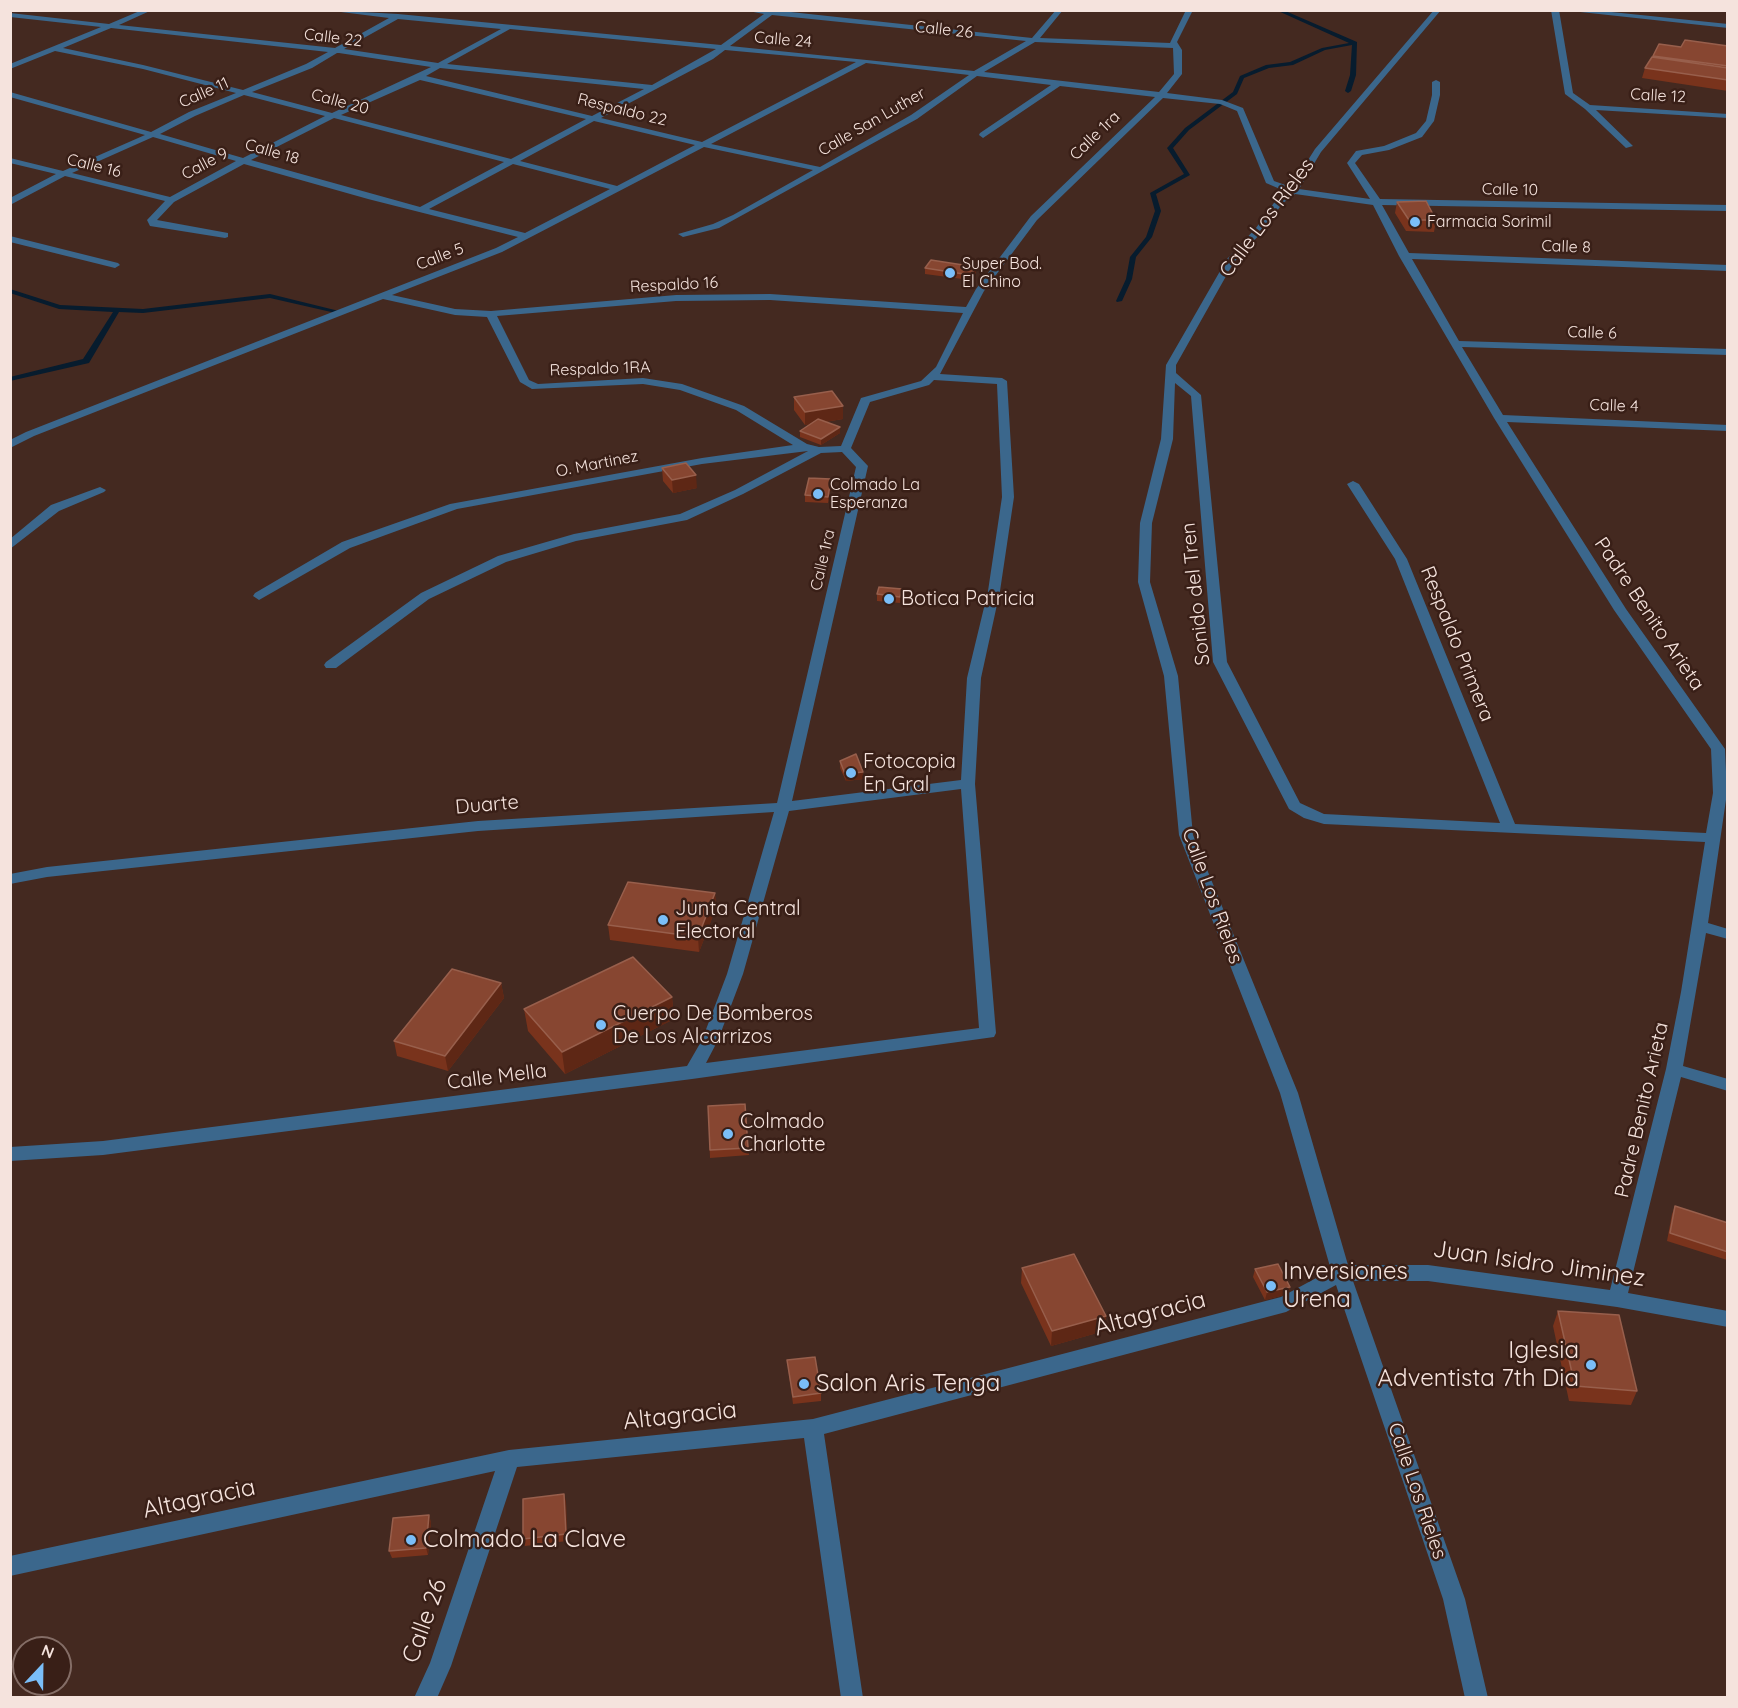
<!DOCTYPE html>
<html>
<head>
<meta charset="utf-8">
<style>
  body { margin:0 }
  #map { position:relative; width:1738px; height:1708px; overflow:hidden; background:#442920; font-family:Quicksand,sans-serif }
  canvas { display:block }
  .frame { position:absolute; inset:0; border:12px solid #f5e3dd; pointer-events:none }
  .north { position:absolute; left:12px; top:1636px; width:60px; height:60px; box-sizing:border-box; background:#391f17; border:2px solid #846d66; border-radius:50%; rotate:22deg; font-size:16px; font-weight:700; line-height:24px; text-align:center; color:#f5e3dd }
  .north::after { content:''; display:block; margin:auto; width:21px; height:27px; background:#7abef8; clip-path:polygon(50% 0,100% 100%,50% 72%,0 100%) }
</style>
</head>
<body>
<div id="map">
<canvas width="1738" height="1708"></canvas>
<div class="frame"></div>
<div class="north">N</div>
</div>
<script>
const c = document.querySelector('canvas').getContext('2d');
c.lineJoin = 'round';
const toPath = rows => new Path2D(rows.map(r => 'M' + r).join(''));
function fill(path, color) { c.fillStyle = color; c.fill(path, 'evenodd'); }
function trace(path, color, width, dash) { c.strokeStyle = color; c.lineWidth = width; c.lineCap = dash ? 'butt' : 'round'; c.setLineDash(dash || []); c.stroke(path); }
function label(font, color, halo, rows, align = 'center') {
  c.font = font + ' Quicksand,sans-serif'; c.lineWidth = 5; c.setLineDash([]); c.textBaseline = 'middle'; c.strokeStyle = halo; c.fillStyle = color; for (const [text, x, y, turn = 0] of rows) {
    c.save(); c.translate(x, y); c.rotate((+turn || 0) * Math.PI / 180); c.textAlign = isNaN(turn) ? turn : align; if (halo) c.strokeText(text, 0, 0); c.fillText(text, 0, 0); c.restore();
  }
}
fill(toPath([
  [1276,10,1283,10,1357,42,1356,75,1351,91,1348,93,1345,91,1350,75,1352,45,1325,50,1293,65,1269,68,1244,78,1237,94,1189,130,1173,148,1190,175,1156,194,1161,211,1152,237,1136,257,1132,279,1122,301,1117,302,1116,301,1126,279,1130,257,1146,237,1155,211,1150,193,1184,174,1167,148,1168,147,1185,128,1233,92,1240,76,1266,65,1290,62,1322,48,1349,43,1276,10],
  [10,289,60,305,143,309,270,294,343,312,340,314,270,298,143,313,119,312,89,363,10,381,10,377,83,359,113,312,59,309,10,293,10,289]
]), '#071c2e');
fill(toPath([
  [142,10,152,10,119,25,335,48,389,18,325,10,398,14,721,45,764,14,743,10,772,10,1032,38,1056,10,1063,10,1040,38,1170,43,1186,10,1193,10,1177,42,1182,50,1182,74,1167,93,1222,100,1243,108,1274,181,1291,187,1315,149,1434,10,1441,10,1321,152,1299,189,1370,199,1347,163,1356,151,1384,146,1416,133,1426,121,1432,95,1432,82,1436,80,1440,82,1440,95,1434,121,1422,137,1389,150,1362,155,1355,163,1380,199,1728,205,1728,211,1382,205,1409,253,1728,265,1728,271,1412,259,1459,341,1728,349,1728,355,1462,347,1503,415,1728,425,1728,431,1507,422,1626,609,1725,749,1727,793,1708,923,1728,929,1728,939,1706,933,1683,1066,1728,1079,1728,1091,1681,1077,1628,1293,1728,1311,1728,1327,1617,1307,1428,1281,1353,1281,1465,1599,1488,1698,1465,1698,1443,1599,1336,1285,1286,1312,824,1434,863,1698,841,1698,804,1438,517,1467,451,1666,437,1698,414,1698,430,1663,495,1471,10,1576,10,1556,509,1450,813,1419,1281,1297,1331,1270,1280,1093,1179,835,1164,676,1138,582,1140,523,1161,439,1166,365,1227,259,1256,228,1276,200,1287,192,1266,183,1237,111,1220,104,1163,98,1037,220,984,291,940,374,1002,378,1007,381,1014,497,1000,591,981,678,975,784,996,1033,994,1037,692,1079,103,1155,10,1161,10,1147,103,1141,687,1066,702,1040,727,974,774,812,478,831,47,877,10,884,10,874,47,867,478,821,777,803,856,467,842,452,821,453,743,494,687,520,576,541,506,562,429,599,336,668,326,668,324,665,326,662,421,593,498,556,574,534,680,514,735,490,808,451,702,464,457,509,350,548,259,600,253,596,255,593,342,542,450,504,702,458,793,445,736,410,680,390,643,384,532,389,520,382,487,317,455,315,383,299,34,436,10,448,10,440,26,432,496,248,518,237,368,199,244,164,174,202,157,220,228,233,228,237,225,238,150,226,147,220,165,201,65,176,10,205,10,198,56,174,10,163,10,158,63,171,145,135,10,97,10,92,151,132,189,112,236,93,143,69,55,51,10,69,10,64,101,27,10,17,10,13,109,24,142,10],
  [772,15,1026,41,974,71,730,46,772,15],
  [398,19,501,29,438,63,344,49,398,19],
  [111,28,328,52,306,64,243,90,143,65,63,48,111,28],
  [510,29,716,49,652,85,447,64,510,29],
  [1035,42,1173,48,1174,74,1159,92,984,72,1035,42],
  [725,50,856,62,702,142,601,118,713,59,725,50],
  [337,53,339,53,431,67,332,113,252,92,312,68,337,53],
  [866,63,969,75,911,115,820,167,711,144,866,63],
  [440,68,644,89,592,116,426,76,440,68],
  [977,76,1051,85,980,133,979,135,983,138,1060,86,1155,97,1031,216,976,289,966,307,770,294,676,295,491,311,455,309,392,295,502,252,704,147,813,170,733,215,713,224,678,234,683,237,719,228,917,119,977,76],
  [420,80,586,119,511,159,341,115,420,80],
  [244,95,325,116,243,158,160,134,195,116,244,95],
  [334,118,504,162,420,207,251,160,334,118],
  [594,121,695,145,617,186,520,161,594,121],
  [153,137,236,161,170,197,72,173,153,137],
  [513,164,610,189,525,233,429,209,513,164],
  [1295,194,1373,205,1399,256,1494,418,1614,610,1711,749,1713,793,1706,833,1515,824,1407,559,1359,484,1353,481,1347,484,1395,559,1500,823,1324,814,1300,803,1227,662,1201,395,1176,373,1176,365,1234,262,1262,232,1282,204,1295,194],
  [770,300,963,313,936,367,921,381,861,398,841,446,819,447,807,444,744,406,682,384,643,378,538,384,529,380,497,316,676,301,770,300],
  [934,380,997,384,1002,497,988,591,967,678,961,780,792,801,868,466,851,448,870,402,929,385,934,380],
  [1175,383,1191,396,1213,662,1289,809,1304,818,1324,824,1705,842,1681,992,1666,1069,1610,1290,1428,1265,1348,1265,1298,1093,1193,835,1178,676,1150,582,1152,523,1173,439,1175,383],
  [961,789,979,1028,706,1063,718,1040,743,974,789,811,961,789],
  [1551,10,1559,10,1573,93,1590,105,1728,114,1728,118,1596,110,1633,146,1626,148,1585,109,1565,94,1551,10],
  [1562,10,1592,10,1728,24,1728,28,1562,10],
  [10,236,118,263,120,265,115,268,10,242,10,236],
  [100,487,106,490,104,492,59,511,10,549,10,539,51,505,100,487]
]), '#3b678c');
fill(toPath([
  [1659,44,1681,47,1728,46,1728,91,1642,78,1645,68,1652,57],
  [1397,202,1436,220,1434,232,1406,231,1395,213],
  [925,268,976,273,970,280,925,274],
  [794,397,843,406,843,419,825,422,840,427,840,433,821,445,800,437,800,431,810,424,805,425,794,410],
  [662,468,697,488,673,493,663,481],
  [831,479,831,486,828,503,805,502,805,495],
  [902,589,902,596,900,603,877,601,877,594],
  [840,761,863,772,863,779,846,781,840,768],
  [715,893,716,908,699,952,610,940,608,925],
  [501,983,504,998,448,1071,397,1056,394,1041],
  [672,997,674,1019,565,1074,528,1031,524,1009],
  [745,1104,749,1155,710,1158,708,1106],
  [1675,1206,1728,1223,1727,1260,1667,1241,1672,1214],
  [1022,1268,1106,1316,1104,1331,1051,1346,1021,1283],
  [1255,1269,1290,1287,1288,1294,1265,1300,1253,1277],
  [1558,1311,1637,1391,1631,1405,1569,1401,1553,1326],
  [787,1360,821,1393,821,1401,793,1404],
  [566,1501,567,1541,525,1546,523,1539],
  [429,1515,431,1523,428,1555,392,1558,389,1551]
]), '#79331c');
fill(toPath([
  [976,267,976,273,970,280,970,275],
  [843,406,843,419,805,425,805,412],
  [840,427,840,433,821,445,821,439],
  [696,475,697,488,673,493,672,480],
  [831,479,831,486,828,503,828,497],
  [902,589,902,596,900,603,900,597],
  [863,772,863,779,846,781,845,774],
  [715,893,716,908,699,952,698,937],
  [501,983,504,998,448,1071,445,1056],
  [672,997,674,1019,565,1074,562,1052],
  [1290,1287,1288,1294,1265,1300,1267,1292],
  [1106,1316,1104,1331,1051,1346,1052,1331],
  [564,1494,566,1501,567,1541,566,1534],
  [429,1515,431,1523,428,1555,426,1548]
]), '#5e2715');
const building = toPath([
  [1685,40,1728,46,1728,66,1653,56,1659,44,1681,47,1685,40],
  [1652,57,1728,68,1728,80,1645,68,1652,57],
  [1426,201,1436,220,1409,220,1397,202,1426,201],
  [931,260,976,267,970,275,925,268,931,260],
  [832,391,843,406,805,412,794,397,832,391],
  [818,419,840,427,821,439,800,431,818,419],
  [686,463,696,475,672,480,662,468,686,463],
  [809,478,831,479,828,497,805,495,809,478],
  [879,587,902,589,900,597,877,594,879,587],
  [856,754,863,772,845,774,840,761,856,754],
  [628,882,715,893,698,937,608,925,628,882],
  [633,957,672,997,562,1052,524,1009,633,957],
  [452,969,501,983,445,1056,394,1041,452,969],
  [745,1104,748,1148,710,1150,708,1106,745,1104],
  [1675,1206,1728,1223,1728,1252,1670,1233,1675,1206],
  [1074,1254,1106,1316,1052,1331,1022,1268,1074,1254],
  [1278,1264,1290,1287,1267,1292,1255,1269,1278,1264],
  [1558,1311,1619,1315,1637,1391,1575,1386,1558,1311],
  [815,1357,821,1393,793,1397,787,1360,815,1357],
  [564,1494,566,1534,523,1539,523,1499,564,1494],
  [429,1515,426,1548,389,1551,393,1518,429,1515]
]);
fill(building, '#874631');
trace(building, '#985f4c', 1.5);
for (const [x, y, r, color] of [
  [1415,222,6,"#7abef8"],
  [950,273,6,"#7abef8"],
  [818,494,6,"#7abef8"],
  [889,599,6,"#7abef8"],
  [851,773,6,"#7abef8"],
  [663,920,6,"#7abef8"],
  [601,1025,6,"#7abef8"],
  [728,1134,6,"#7abef8"],
  [1271,1286,6,"#7abef8"],
  [1591,1365,6,"#7abef8"],
  [804,1384,6,"#7abef8"],
  [411,1540,6,"#7abef8"]
]) { const dot = new Path2D(); dot.arc(x, y, r, 0, 2 * Math.PI); c.fillStyle = color; c.fill(dot); trace(dot, '#391f17', 2); }
label('16px', '#f5e3dd', '#391f17', [
  ["Calle 26",944,30,6],
  ["Calle 22",333,38,7],
  ["Calle 24",783,40,5],
  ["Calle 11",204,93,-24],
  ["Calle 12",1658,96,3],
  ["Calle 20",340,102,15],
  ["Respaldo 22",622,110,14],
  ["Calle San Luther",872,122,-30],
  ["Calle 1ra",1095,136,-44],
  ["Calle 18",272,152,16],
  ["Calle 9",205,164,-28],
  ["Calle 16",94,166,14],
  ["Calle 10",1510,190,1],
  ["Calle 8",1566,247,2],
  ["Calle 5",440,257,-21],
  ["Respaldo 16",674,285,-3],
  ["Calle 6",1592,333,2],
  ["Respaldo 1RA",600,369,-2],
  ["Calle 4",1614,406,2],
  ["O. Martinez",597,464,-11],
  ["Calle 1ra",823,560,-77]
]);
label('16px', '#f5e3dd', '#391f17', [
  ["Farmacia Sorimil",1427,222],
  ["Super Bod.",962,264],
  ["El Chino",962,282],
  ["Colmado La",830,485],
  ["Esperanza",830,503]
], 'left');
label('20px', '#f5e3dd', '#391f17', [
  ["Calle Los Rieles",1267,218,-53],
  ["Sonido del Tren",1196,594,-96],
  ["Padre Benito Arieta",1649,614,56],
  ["Respaldo Primera",1457,644,68],
  ["Duarte",487,805,-5],
  ["Calle Los Rieles",1212,896,70],
  ["Calle Mella",497,1077,-7],
  ["Padre Benito Arieta",1642,1110,-77],
  ["Calle Los Rieles",1417,1491,71]
]);
label('20px', '#f5e3dd', '#391f17', [
  ["Botica Patricia",901,599],
  ["Fotocopia",863,762],
  ["En Gral",863,785],
  ["Junta Central",675,909],
  ["Electoral",675,932],
  ["Cuerpo De Bomberos",613,1014],
  ["De Los Alcarrizos",613,1037],
  ["Colmado",740,1122],
  ["Charlotte",740,1145]
], 'left');
label('24px', '#f5e3dd', '#391f17', [
  ["Juan Isidro Jiminez",1539,1264,8],
  ["Altagracia",1150,1314,-15],
  ["Altagracia",680,1416,-6],
  ["Altagracia",199,1499,-12],
  ["Calle 26",425,1621,-70]
]);
label('24px', '#f5e3dd', '#391f17', [
  ["Inversiones",1283,1272],
  ["Urena",1283,1300],
  ["Iglesia",1579,1351,"right"],
  ["Adventista 7th Dia",1579,1379,"right"],
  ["Salon Aris Tenga",816,1384],
  ["Colmado La Clave",423,1540]
], 'left');
</script>
</body>
</html>
